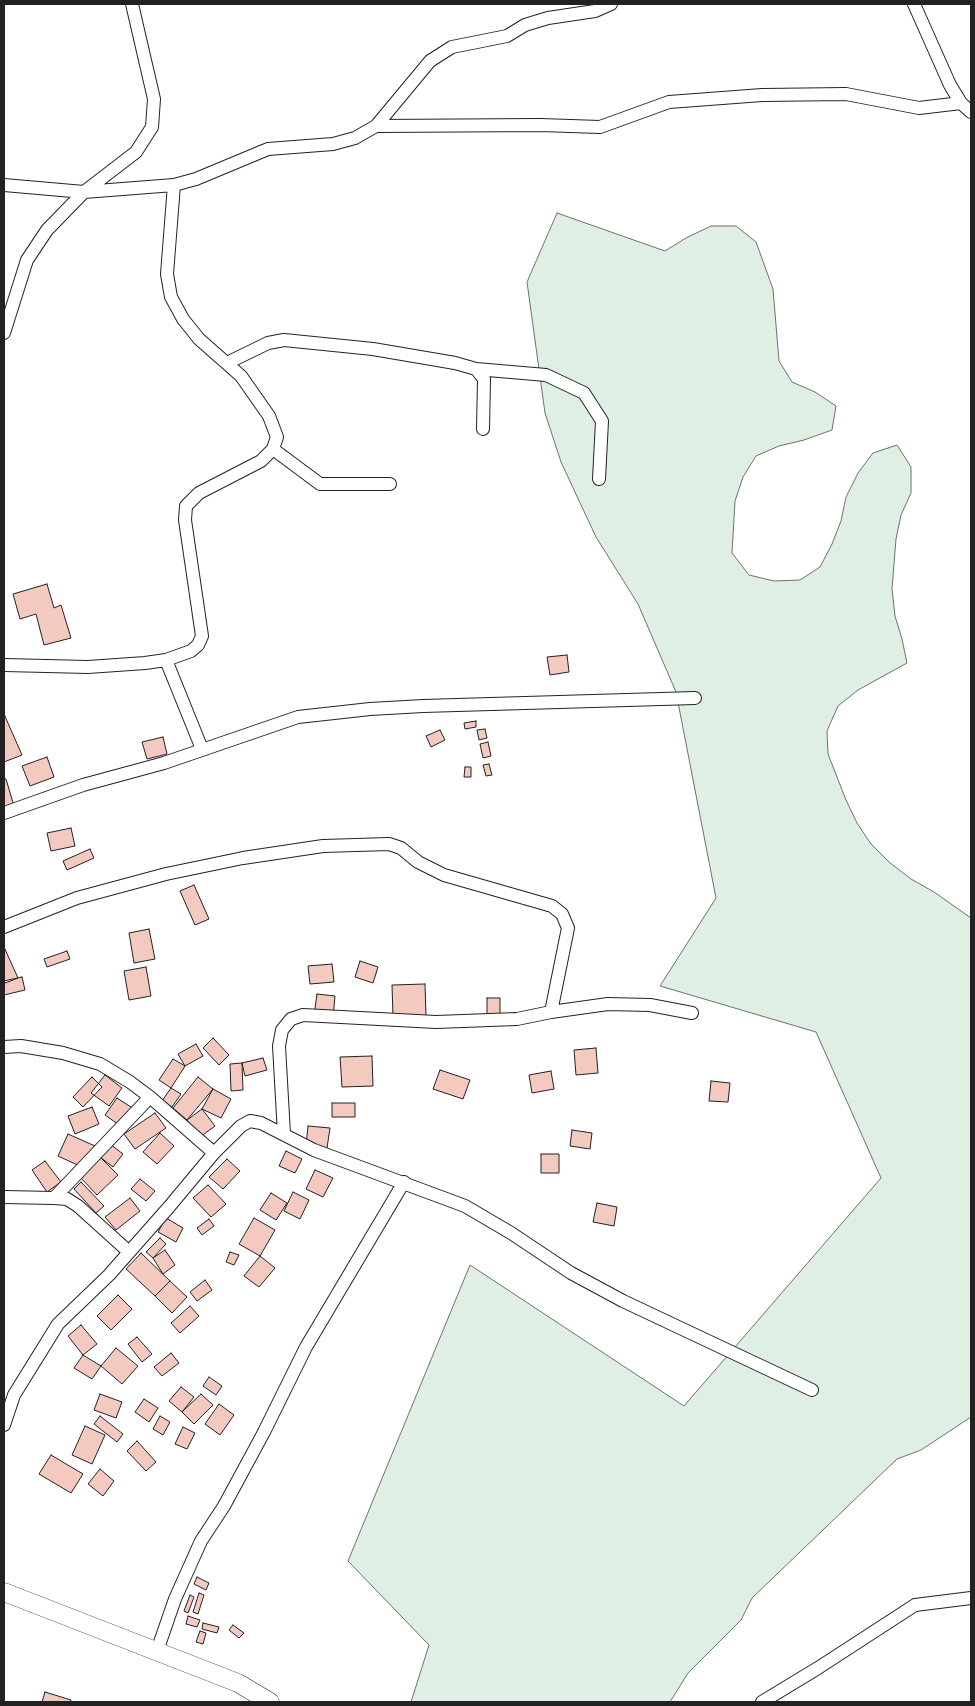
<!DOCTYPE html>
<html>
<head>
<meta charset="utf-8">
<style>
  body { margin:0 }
  #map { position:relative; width:975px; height:1706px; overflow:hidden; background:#fff; font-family:Mulish,sans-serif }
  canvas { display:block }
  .frame { position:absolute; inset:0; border:5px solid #222; pointer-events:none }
</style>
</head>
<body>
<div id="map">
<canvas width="975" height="1706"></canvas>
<div class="frame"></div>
</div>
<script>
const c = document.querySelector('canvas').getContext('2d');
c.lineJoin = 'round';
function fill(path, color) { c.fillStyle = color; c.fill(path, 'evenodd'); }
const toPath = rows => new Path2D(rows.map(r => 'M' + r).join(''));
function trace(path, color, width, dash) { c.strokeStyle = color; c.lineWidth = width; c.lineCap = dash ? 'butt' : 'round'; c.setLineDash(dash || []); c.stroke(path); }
const green = toPath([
  [557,213,665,251,686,238,711,226,736,226,756,242,773,289,779,361,792,382,815,392,836,406,832,430,804,440,779,446,756,456,743,477,735,501,732,553,749,575,774,581,800,580,820,567,832,544,841,521,846,497,858,473,873,453,897,445,911,467,911,493,901,515,896,539,892,589,895,616,902,639,907,663,858,690,838,706,827,731,828,754,846,800,857,823,871,844,889,862,911,879,934,892,971,918,971,1417,921,1450,897,1459,752,1598,741,1620,688,1673,670,1702,411,1702,429,1645,348,1561,470,1265,684,1406,881,1178,816,1032,660,986,716,898,676,692,638,604,596,537,561,462,545,413,527,282,557,213]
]);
fill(green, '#e0efe3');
trace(green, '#6f6f6f', 1);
const building = toPath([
  [47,584,54,608,61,605,71,638,44,645,36,614,20,619,13,594,47,584],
  [567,655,569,672,550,675,547,657,567,655],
  [4,714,22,755,4,762,4,714],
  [476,721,476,727,465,729,464,723,476,721],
  [485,729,487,738,479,740,477,730,485,729],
  [440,730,445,740,431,747,426,736,440,730],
  [163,737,167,754,147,759,142,742,163,737],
  [488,742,491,756,483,758,480,744,488,742],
  [47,757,54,777,30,786,22,766,47,757],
  [489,764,492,775,486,776,483,765,489,764],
  [465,767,471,767,471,777,464,777,465,767],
  [4,779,6,779,14,806,4,808,4,779],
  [71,828,75,846,51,851,47,833,71,828],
  [90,849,94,858,67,870,63,861,90,849],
  [194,885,209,919,195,925,180,891,194,885],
  [149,929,155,959,134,963,129,933,149,929],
  [4,947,18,978,5,983,4,980,4,947],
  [67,951,70,959,47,967,44,959,67,951],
  [360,961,378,967,373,983,355,977,360,961],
  [332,964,334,982,310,984,308,966,332,964],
  [146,967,151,996,129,1000,124,971,146,967],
  [22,977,25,990,4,995,4,981,22,977],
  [425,984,426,1016,393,1017,392,985,425,984],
  [317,994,335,996,333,1018,314,1016,317,994],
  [487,998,500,998,500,1019,487,1019,487,998],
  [213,1038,229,1055,219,1065,203,1048,213,1038],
  [196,1044,203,1056,185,1066,178,1054,196,1044],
  [596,1048,598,1073,576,1075,574,1050,596,1048],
  [372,1056,373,1086,342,1087,340,1057,372,1056],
  [263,1058,267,1070,245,1076,242,1063,263,1058],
  [173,1059,185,1066,171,1088,159,1080,173,1059],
  [242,1063,243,1090,231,1091,230,1064,242,1063],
  [440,1070,470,1080,463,1099,433,1089,440,1070],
  [551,1071,554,1089,532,1093,529,1075,551,1071],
  [105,1075,122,1088,109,1106,91,1093,105,1075],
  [92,1077,102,1087,83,1107,73,1097,92,1077],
  [198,1077,213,1089,187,1120,173,1108,198,1077],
  [711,1081,730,1083,728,1102,709,1101,711,1081],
  [171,1088,181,1094,172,1107,162,1101,171,1088],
  [213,1089,231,1099,221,1118,202,1109,213,1089],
  [117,1098,134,1109,122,1127,105,1115,117,1098],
  [332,1103,355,1103,355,1117,332,1117,332,1103],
  [92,1107,99,1124,75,1134,68,1116,92,1107],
  [202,1109,215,1126,200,1137,187,1120,202,1109],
  [155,1113,166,1128,135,1149,124,1134,155,1113],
  [308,1126,330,1128,327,1148,306,1146,308,1126],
  [572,1130,592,1133,590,1149,570,1146,572,1130],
  [160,1133,174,1146,157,1164,143,1152,160,1133],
  [68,1134,95,1146,84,1168,58,1156,68,1134],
  [110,1144,123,1154,113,1167,100,1157,110,1144],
  [286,1151,302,1159,295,1173,279,1166,286,1151],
  [541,1154,559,1154,559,1173,541,1173,541,1154],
  [100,1157,118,1175,97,1195,80,1177,100,1157],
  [227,1159,240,1171,223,1189,209,1177,227,1159],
  [45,1161,61,1182,47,1192,32,1170,45,1161],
  [315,1170,333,1178,323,1197,306,1189,315,1170],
  [140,1179,155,1191,146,1201,131,1189,140,1179],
  [81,1182,104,1206,96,1213,74,1189,81,1182],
  [208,1185,226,1204,211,1217,193,1198,208,1185],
  [293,1192,309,1200,300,1219,284,1211,293,1192],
  [271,1193,287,1203,276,1220,260,1210,271,1193],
  [130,1198,140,1211,116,1230,105,1217,130,1198],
  [597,1203,617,1207,614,1226,593,1222,597,1203],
  [166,1218,183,1228,176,1242,158,1232,166,1218],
  [254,1218,275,1230,260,1256,239,1244,254,1218],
  [209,1219,214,1226,202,1235,197,1228,209,1219],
  [160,1238,166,1244,153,1258,146,1252,160,1238],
  [165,1250,175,1265,163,1274,153,1258,165,1250],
  [230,1252,239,1255,234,1265,226,1262,230,1252],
  [141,1253,170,1281,155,1296,126,1269,141,1253],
  [260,1256,275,1268,259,1287,244,1276,260,1256],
  [205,1280,212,1290,197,1301,190,1292,205,1280],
  [170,1281,187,1297,172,1313,155,1296,170,1281],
  [118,1295,132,1309,111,1330,97,1316,118,1295],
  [190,1306,199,1316,180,1333,171,1323,190,1306],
  [81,1325,97,1344,83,1355,68,1336,81,1325],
  [137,1337,152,1354,142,1362,128,1344,137,1337],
  [116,1348,138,1366,122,1384,101,1366,116,1348],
  [171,1353,179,1363,162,1376,154,1367,171,1353],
  [83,1355,101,1366,92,1379,74,1368,83,1355],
  [209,1377,222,1386,216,1395,203,1386,209,1377],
  [181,1387,194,1397,182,1412,169,1401,181,1387],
  [100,1394,122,1402,116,1418,94,1410,100,1394],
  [201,1394,213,1405,194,1424,182,1412,201,1394],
  [144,1399,158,1408,149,1422,135,1412,144,1399],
  [219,1404,234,1415,220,1435,205,1424,219,1404],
  [100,1416,123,1434,117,1442,94,1424,100,1416],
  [160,1416,170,1422,163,1435,153,1429,160,1416],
  [85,1426,105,1435,92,1464,72,1455,85,1426],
  [183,1427,195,1433,187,1449,175,1444,183,1427],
  [137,1441,156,1462,146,1471,127,1451,137,1441],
  [51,1455,83,1474,71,1493,39,1474,51,1455],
  [100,1469,114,1481,103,1496,88,1484,100,1469],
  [197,1577,209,1583,206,1590,194,1584,197,1577],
  [199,1593,204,1595,198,1614,193,1612,199,1593],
  [190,1595,194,1597,188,1613,184,1611,190,1595],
  [188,1616,200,1620,197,1627,186,1624,188,1616],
  [203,1623,219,1627,217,1633,202,1629,203,1623],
  [233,1625,244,1633,239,1638,229,1630,233,1625],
  [200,1631,206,1633,203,1644,196,1642,200,1631],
  [45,1692,71,1700,70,1702,42,1702,45,1692]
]);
fill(building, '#f3c9c0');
trace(building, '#222', 1);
const street = toPath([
  [914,4,950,85,961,103,971,112],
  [376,126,541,125,600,127,669,102,762,95,846,94,919,108,961,103],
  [4,185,84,192,174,185,196,179,268,149,333,144,355,138,376,126,430,61,452,47,507,36,525,25,548,18,595,11,611,4],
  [4,333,27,260,47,230,84,192,136,152,152,127,154,99,132,4],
  [227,363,268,343,284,340,373,349,455,363,476,369,484,379,483,429],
  [476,369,546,375,584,393,602,421,599,479],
  [273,449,320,484,390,484],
  [166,660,202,749],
  [4,665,88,667,145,663,166,660,191,651,198,645,202,636,185,520,186,506,199,493,261,461,273,449,277,437,269,416,241,376,199,339,183,319,171,297,167,274,174,185],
  [4,813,83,785,164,763,298,717,370,709,423,706,695,698],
  [4,927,77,898,166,874,243,858,323,846,389,844,401,848,418,862,444,875,552,906,562,914,568,928,551,1012],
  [4,1047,21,1046,63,1053,100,1064,130,1082,150,1097,214,1153],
  [284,1134,279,1046,282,1030,291,1019,303,1015,436,1022,517,1019,551,1012,608,1004,650,1005,692,1013],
  [4,1197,54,1198,67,1199,78,1206,129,1252],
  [54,1198,150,1097],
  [4,1425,14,1395,58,1324,109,1275,169,1207,214,1153,241,1126,250,1121,261,1123,314,1150,465,1206,511,1233,571,1273,623,1301,812,1390],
  [157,1651,175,1599,201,1541,224,1506,264,1432,306,1347,404,1182],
  [762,1702,818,1668,915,1605,971,1598]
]);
const secondary = toPath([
  [4,1592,238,1683,270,1702]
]);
trace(street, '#222', 14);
trace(secondary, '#222', 19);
trace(street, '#fff', 12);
trace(secondary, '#fff', 18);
</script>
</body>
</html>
